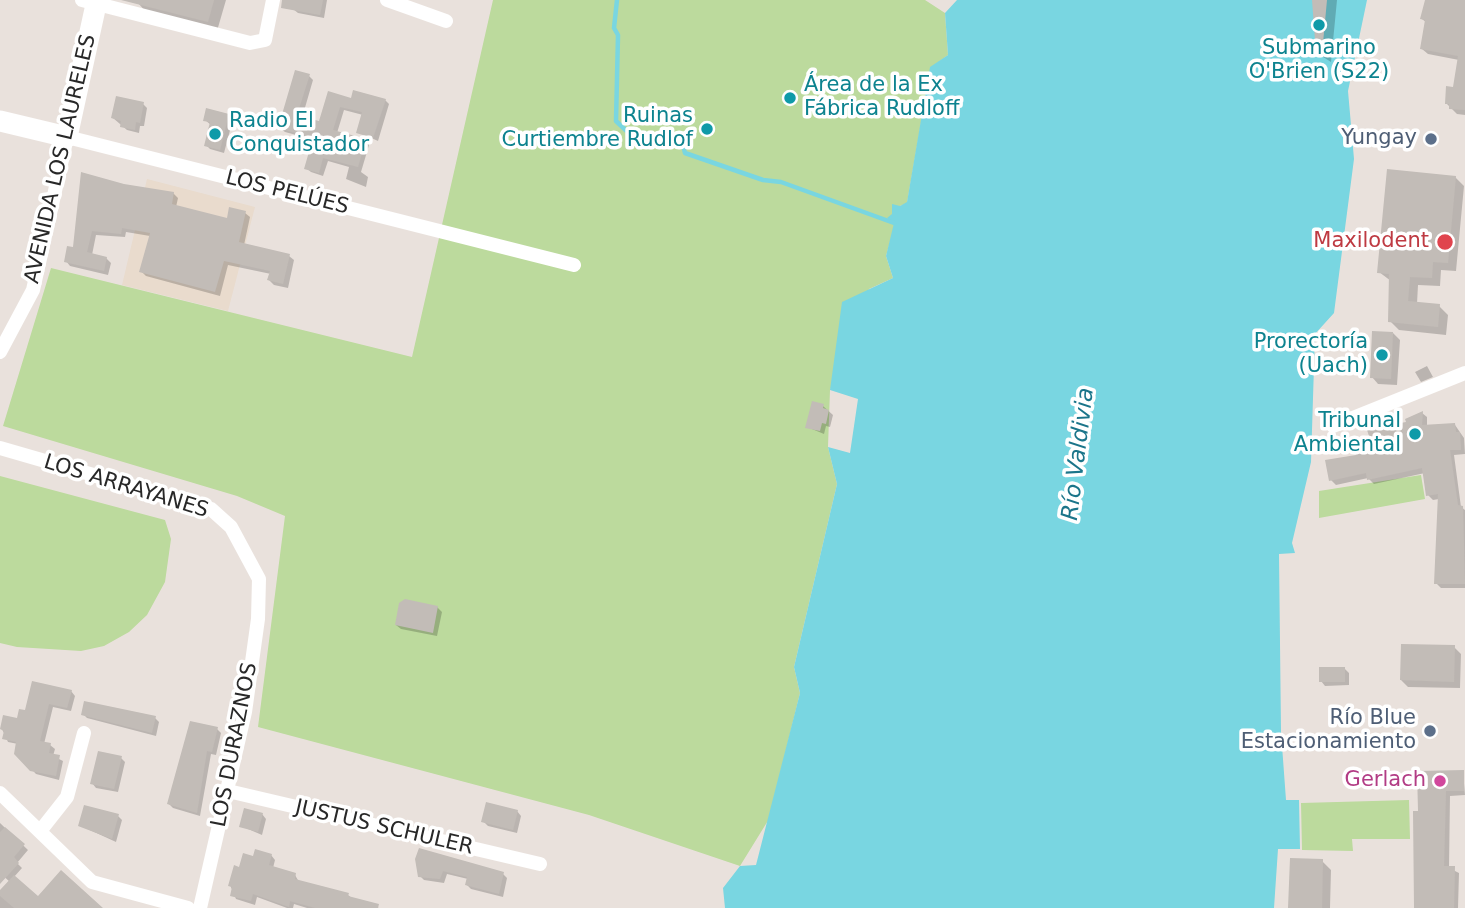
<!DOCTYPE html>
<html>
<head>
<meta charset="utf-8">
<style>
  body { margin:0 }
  canvas { display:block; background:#e9e1dc }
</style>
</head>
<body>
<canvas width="1465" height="908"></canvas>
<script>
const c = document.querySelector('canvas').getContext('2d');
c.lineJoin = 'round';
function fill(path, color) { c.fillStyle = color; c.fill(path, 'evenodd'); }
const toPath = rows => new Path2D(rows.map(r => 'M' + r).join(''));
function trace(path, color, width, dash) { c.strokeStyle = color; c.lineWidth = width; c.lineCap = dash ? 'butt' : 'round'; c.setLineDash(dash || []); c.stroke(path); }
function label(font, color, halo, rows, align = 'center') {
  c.font = font + ' "DejaVu Sans",sans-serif'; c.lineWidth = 7; c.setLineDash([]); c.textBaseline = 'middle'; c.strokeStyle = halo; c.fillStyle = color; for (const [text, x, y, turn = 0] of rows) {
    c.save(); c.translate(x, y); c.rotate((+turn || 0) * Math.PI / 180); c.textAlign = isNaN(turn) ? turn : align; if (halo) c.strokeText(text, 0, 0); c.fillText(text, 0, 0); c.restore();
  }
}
fill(toPath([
  [147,179,255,207,228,311,122,285]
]), '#e9dbcd');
fill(toPath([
  [493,0,925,0,945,13,948,55,933,66,926,94,907,203,900,206,886,256,893,278,869,289,830,390,828,447,837,484,794,667,800,693,769,819,740,866,589,815,258,727,285,516,237,496,3,426,51,268,412,357],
  [1421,475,1425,499,1319,518,1319,491],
  [0,476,165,520,171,539,165,582,147,615,129,632,104,646,81,651,17,647,0,643],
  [1409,800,1410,839,1352,839,1353,851,1302,850,1301,803]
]), '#bcda9d');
fill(toPath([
  [957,0,1367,0,1348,91,1354,159,1334,313,1315,334,1311,462,1292,543,1295,553,1279,554,1281,732,1286,800,1299,800,1300,849,1278,849,1274,908,725,908,723,888,740,866,756,865,800,693,794,667,837,484,828,447,850,453,858,399,830,390,842,302,893,278,886,256,894,223,887,218,892,214,892,204,900,206,907,202,930,67,948,55,945,13]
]), '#79d6e1');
fill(toPath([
  [139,0,226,0,217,31,147,13,138,3],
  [295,0,327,0,324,18,298,13,293,9],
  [1314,0,1337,0,1331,62,1317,53],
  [1427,0,1465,0,1465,115,1457,114,1446,103,1454,89,1459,60,1428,54,1422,49,1427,23,1422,19],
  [309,76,313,80,302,118,320,123,330,93,352,100,385,100,389,104,378,141,358,132,363,115,344,110,337,133,365,140,369,145,361,172,368,177,366,187,346,179,349,167,328,161,323,176,311,172,306,168,315,140,285,132,280,128],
  [143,104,147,108,144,126,140,126,139,133,127,130,113,118],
  [228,115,233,119,224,153,210,149,206,145,211,125,205,120],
  [1455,177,1464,186,1456,271,1441,270,1440,286,1418,285,1417,304,1439,306,1448,315,1446,335,1399,330,1390,321,1391,281,1379,272],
  [123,186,173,193,178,198,176,207,228,220,245,213,250,217,244,245,289,256,294,260,288,288,274,285,269,280,271,274,228,265,220,296,146,276,141,271,150,236,126,232,125,237,96,235,92,255,106,258,111,263,108,275,70,266,66,261],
  [1393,333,1400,340,1397,385,1378,384,1372,377],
  [1427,366,1433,377,1421,382,1415,372],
  [823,406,833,415,830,427,826,426,824,434,807,427],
  [1422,413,1427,417,1427,426,1455,425,1464,438,1465,454,1454,455,1461,507,1465,510,1465,588,1441,588,1436,583,1439,499,1433,500,1428,495,1425,473,1374,484,1368,478,1336,485,1331,480,1358,456,1380,421,1385,426,1408,424],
  [437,607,442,612,437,636,401,629,396,625],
  [1454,647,1461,654,1460,688,1408,687,1401,680],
  [1344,668,1349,673,1349,685,1325,686,1321,681],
  [71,691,75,696,71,711,53,707,44,744,50,745,55,749,53,756,63,761,59,780,36,774,16,753,18,744,8,742,2,729,26,712],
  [83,714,155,718,159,722,156,736,87,718],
  [217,729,221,733,216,755,211,754,200,816,173,808,169,804],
  [121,758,125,762,118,792,96,788,92,783],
  [1463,772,1465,795,1450,796,1449,868,1459,873,1458,908,1415,908,1419,813],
  [517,811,521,816,517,833,488,826,483,821],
  [262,814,266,819,262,835,241,826],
  [118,816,122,820,116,842,79,825],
  [0,823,28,850,17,863,22,868,14,877,38,898,100,908,0,908,0,893,10,882,0,873],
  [271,855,275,860,273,868,295,875,299,882,348,895,353,899,379,908,307,908,294,904,293,908,287,908,257,897,255,905,236,899,230,885,240,869,254,858],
  [417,859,503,874,507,878,503,897,471,889,467,885,468,879,447,874,444,883,424,880,420,876],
  [1322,861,1331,870,1330,908,1290,908]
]), '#0003');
trace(toPath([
  [617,0,614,28,618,35,616,121,633,137,643,133,683,145,685,153,763,180,781,182,894,223]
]), '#79d6e1', 4.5);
fill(toPath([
  [121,0,214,0,208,22],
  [282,0,323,0,320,15,281,8],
  [1312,0,1327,0,1322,54,1316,54],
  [1425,0,1465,0,1465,110,1449,109,1449,104,1445,104,1446,86,1453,87,1458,56,1420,49,1425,20,1420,19],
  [295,70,310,74,297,115,319,121,328,91,351,98,353,90,386,99,373,138,356,133,362,112,340,107,333,130,366,139,358,167,323,158,319,173,304,169,313,138,278,128],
  [116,96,144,102,140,123,136,122,135,130,120,127,121,121,111,118],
  [206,108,229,114,220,150,204,146,210,122,203,121],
  [1387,169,1456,176,1448,263,1433,262,1432,278,1410,277,1408,301,1440,304,1438,327,1388,322,1389,274,1377,273],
  [81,172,124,184,174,192,172,204,227,218,229,207,246,211,239,242,290,254,283,284,267,280,270,271,224,261,215,292,139,272,150,233,122,228,121,234,92,231,87,252,107,257,104,271,64,262,67,246,73,247],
  [1372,331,1393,332,1391,379,1370,378],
  [812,401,824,404,823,408,829,410,826,424,822,423,820,431,805,428],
  [1423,411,1422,425,1455,423,1456,432,1460,432,1461,450,1450,450,1458,505,1463,506,1465,584,1434,584,1438,494,1426,496,1422,468,1367,480,1366,473,1329,481,1325,460,1356,455,1351,443,1369,436,1365,424,1380,419,1384,426,1406,422,1405,419],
  [405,599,438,606,433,633,395,625,399,603],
  [1401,644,1455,645,1454,682,1400,680],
  [1319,667,1345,667,1345,682,1319,682],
  [32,681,72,690,67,708,49,704,40,741,51,743,49,753,60,755,56,776,30,771,14,754,16,742,2,739,4,731,0,729,3,715,17,718,19,709,25,710],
  [84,701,156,716,152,733,81,715],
  [190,721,218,727,212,752,207,751,197,813,167,804],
  [98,751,122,756,114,789,90,784],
  [1464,770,1464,791,1446,791,1444,866,1455,866,1454,908,1414,908,1413,811,1418,811,1417,771],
  [486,802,518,810,513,830,481,822],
  [84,805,119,814,112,839,78,826],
  [244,808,263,813,258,832,239,827],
  [5,827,25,844,14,857,19,863,0,884,0,832],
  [419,848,504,872,499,894,465,885,467,877,443,871,440,879,418,877,415,859],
  [255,849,272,854,269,865,296,873,295,879,349,893,348,896,379,904,378,908,315,908,290,901,289,907,253,894,251,901,230,896,232,887,228,886,234,865,239,867,243,853,253,856],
  [1290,858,1323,859,1322,908,1288,908],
  [61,870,103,908,14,908,0,896,0,890,14,875,38,896]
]), '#c2bcb7');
trace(toPath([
  [82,0,250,43,265,40,273,0],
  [387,0,446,21],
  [0,352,33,290,67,137,574,265],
  [1333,426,1465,373],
  [0,448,211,509,231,527,259,579,258,619,245,712,200,908],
  [228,791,540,864],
  [0,793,92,882,188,908],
  [41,830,67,797,84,733]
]), '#fff', 14);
trace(toPath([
  [0,121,67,137,97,0]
]), '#fff', 21);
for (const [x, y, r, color] of [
  [1319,25,7,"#0f9aa8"],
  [790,98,7,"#0f9aa8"],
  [707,129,7,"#0f9aa8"],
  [215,134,7,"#0f9aa8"],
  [1431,139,7,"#5c6f8a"],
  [1445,242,9,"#e0444e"],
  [1382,355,7,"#0f9aa8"],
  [1415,434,7,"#0f9aa8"],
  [1430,731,7,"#5c6f8a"],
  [1440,781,7,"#d1479c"]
]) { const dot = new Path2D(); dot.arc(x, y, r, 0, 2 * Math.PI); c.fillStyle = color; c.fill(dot); trace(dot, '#fff', 2.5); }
label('21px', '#0d838f', '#fff', [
  ["Submarino",1319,49,"center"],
  ["O'Brien (S22)",1319,73,"center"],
  ["Área de la Ex",804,86,"left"],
  ["Fábrica Rudloff",804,110,"left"],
  ["Ruinas",693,117],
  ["Curtiembre Rudlof",693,141],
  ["Radio El",229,122,"left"],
  ["Conquistador",229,146,"left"],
  ["Prorectoría",1368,343],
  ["(Uach)",1368,367],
  ["Tribunal",1401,422],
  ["Ambiental",1401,446]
], 'right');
label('21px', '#4e5e75', '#fff', [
  ["Yungay",1417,139],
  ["Río Blue",1416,719],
  ["Estacionamiento",1416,743]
], 'right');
label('21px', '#282828', '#fff', [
  ["AVENIDA LOS LAURELES",61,159,-77],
  ["LOS PELÚES",287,193,14],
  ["LOS ARRAYANES",126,487,17],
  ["LOS DURAZNOS",235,745,-79],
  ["JUSTUS SCHULER",384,828,13]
]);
label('21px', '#be3a42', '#fff', [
  ["Maxilodent",1429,242]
], 'right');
label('21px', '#b23c85', '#fff', [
  ["Gerlach",1426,781]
], 'right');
label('italic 23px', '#1b758a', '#fff', [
  ["Río Valdivia",1079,454,-83]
]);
</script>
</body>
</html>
